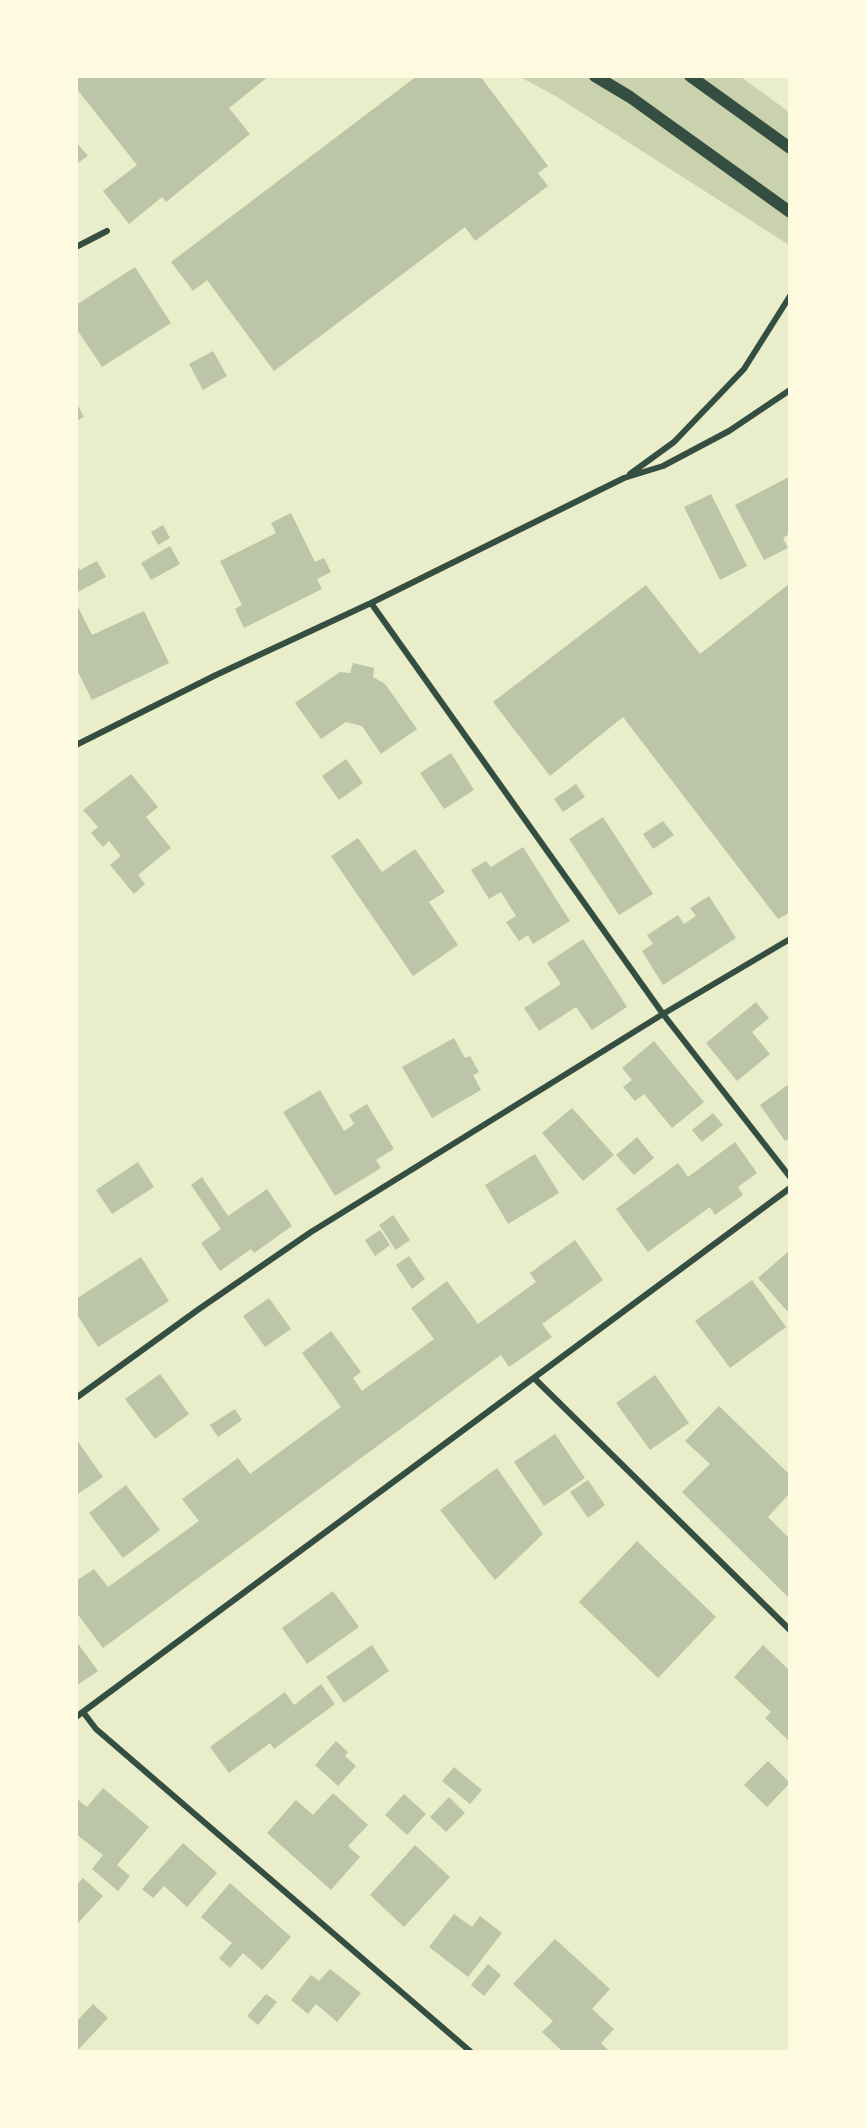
<!DOCTYPE html>
<html>
<head>
<meta charset="utf-8">
<style>
  body { margin:0 }
  #map { position:relative; width:866px; height:2128px; overflow:hidden; background:#e9edc9; font-family:Overpass,sans-serif }
  canvas { display:block }
  .frame { position:absolute; inset:0; border:78px solid #fefae0; pointer-events:none }
</style>
</head>
<body>
<div id="map">
<canvas width="866" height="2128"></canvas>
<div class="frame"></div>
</div>
<script>
const c = document.querySelector('canvas').getContext('2d');
c.lineJoin = 'round';
function fill(path, color) { c.fillStyle = color; c.fill(path, 'evenodd'); }
const toPath = rows => new Path2D(rows.map(r => 'M' + r).join(''));
function trace(path, color, width, dash) { c.strokeStyle = color; c.lineWidth = width; c.lineCap = dash ? 'butt' : 'round'; c.setLineDash(dash || []); c.stroke(path); }
fill(toPath([
  [520,77,741,77,789,112,789,245,559,98]
]), '#cad2ad');
fill(toPath([
  [76,76,269,76,229,108,250,134,166,202,162,197,129,224,103,191,137,165,76,88],
  [417,76,480,76,548,166,538,173,548,186,475,241,465,227,274,371,207,280,193,291,171,262],
  [76,142,88,156,76,164],
  [135,267,171,323,102,367,76,328,76,305],
  [213,351,227,376,203,390,189,364],
  [76,402,84,417,76,421],
  [789,477,789,534,783,538,788,548,764,560,735,505],
  [711,494,747,566,720,580,684,507],
  [291,513,315,562,324,558,331,572,317,579,322,589,244,628,235,609,242,605,220,561,276,533,271,523],
  [163,525,170,538,158,545,151,532],
  [170,546,180,564,151,580,141,563],
  [97,561,106,577,76,593,76,563,80,570],
  [789,584,789,913,778,919,623,717,550,776,493,702,646,585,700,654],
  [76,603,92,635,144,611,169,663,92,700,76,668],
  [353,663,374,668,373,677,385,684,417,729,381,754,362,726,346,722,321,739,295,703,340,672,350,673],
  [451,753,474,790,444,809,420,773],
  [346,759,363,783,339,800,322,776],
  [131,774,158,807,146,817,171,848,138,875,145,884,134,894,110,865,121,856,109,841,103,847,91,833,98,827,83,810],
  [576,784,585,797,563,812,554,799],
  [603,817,653,894,619,915,569,839],
  [663,821,674,835,653,849,643,834],
  [358,838,382,872,415,849,445,892,429,902,458,945,413,976,331,856],
  [523,847,570,921,533,944,528,935,519,941,506,922,516,916,501,892,489,899,471,870,486,861,491,867],
  [709,896,736,938,663,985,642,951,653,944,647,935,678,915,684,924,696,916,690,908],
  [583,939,627,1007,592,1030,576,1007,539,1031,524,1008,561,984,547,963],
  [756,1002,769,1018,752,1032,770,1054,737,1081,706,1043],
  [454,1038,465,1058,470,1056,479,1072,473,1075,481,1090,432,1118,402,1067],
  [654,1041,704,1102,672,1128,644,1094,635,1101,623,1087,632,1080,622,1068],
  [789,1084,789,1139,785,1141,760,1105],
  [320,1090,344,1131,354,1124,349,1115,367,1104,394,1149,376,1160,381,1168,335,1196,283,1112],
  [572,1108,614,1155,583,1181,542,1133],
  [713,1113,723,1125,702,1142,692,1130],
  [637,1137,654,1158,634,1175,616,1155],
  [735,1142,757,1173,738,1187,743,1195,715,1215,710,1207,648,1252,616,1209,678,1163,688,1177],
  [535,1154,559,1193,508,1224,485,1185],
  [138,1162,154,1187,112,1214,96,1190],
  [202,1177,228,1216,267,1189,292,1226,254,1253,251,1249,220,1271,201,1243,221,1229,191,1185],
  [393,1215,410,1240,396,1250,379,1225],
  [380,1230,390,1245,375,1256,365,1240],
  [575,1240,603,1280,542,1324,552,1337,509,1367,501,1355,103,1648,76,1612,76,1581,94,1569,108,1587,199,1521,182,1499,238,1458,250,1474,341,1407,302,1353,331,1331,361,1372,353,1378,362,1391,434,1339,411,1308,447,1281,478,1324,536,1282,530,1273],
  [789,1251,789,1309,787,1311,758,1278],
  [409,1256,425,1279,412,1289,396,1265],
  [141,1257,169,1301,98,1347,76,1313,76,1299],
  [752,1280,786,1327,730,1368,695,1321],
  [269,1298,291,1329,265,1347,243,1316],
  [160,1374,189,1414,155,1439,125,1399],
  [655,1375,689,1423,650,1450,616,1403],
  [719,1406,789,1474,789,1494,768,1517,789,1538,789,1549,787,1552,789,1555,789,1598,682,1492,710,1464,685,1441],
  [235,1409,242,1420,218,1437,210,1425],
  [555,1434,585,1478,544,1506,514,1462],
  [76,1439,103,1477,76,1495],
  [497,1468,543,1534,495,1580,440,1510],
  [588,1480,605,1505,588,1518,570,1492],
  [126,1485,160,1530,123,1558,89,1513],
  [637,1541,716,1617,658,1678,579,1602],
  [333,1591,359,1627,307,1664,282,1628],
  [76,1641,98,1671,76,1686],
  [372,1645,389,1671,344,1703,326,1677],
  [763,1645,789,1670,789,1741,765,1718,771,1712,734,1677],
  [321,1684,335,1704,274,1749,270,1743,229,1773,210,1747,285,1692,294,1705],
  [336,1741,348,1752,345,1756,356,1766,338,1786,315,1765],
  [768,1761,790,1783,767,1807,744,1785],
  [454,1767,482,1790,470,1804,442,1781],
  [103,1788,149,1827,117,1865,130,1876,118,1891,92,1869,103,1855,76,1834,76,1798,87,1807],
  [333,1793,368,1825,348,1846,360,1857,331,1890,267,1833,296,1800,313,1815],
  [404,1794,426,1814,407,1835,385,1815],
  [449,1797,465,1813,446,1832,430,1817],
  [183,1843,217,1873,187,1907,164,1886,153,1898,142,1889],
  [415,1845,450,1877,404,1927,370,1895],
  [83,1878,103,1896,76,1925,76,1885],
  [230,1883,291,1937,262,1970,243,1953,230,1968,219,1958,232,1943,201,1917],
  [454,1914,472,1927,480,1916,502,1933,468,1977,429,1947],
  [555,1939,610,1989,592,2009,614,2029,601,2043,610,2052,563,2052,542,2032,553,2021,513,1984],
  [488,1964,501,1975,484,1996,471,1985],
  [330,1969,361,1993,337,2022,316,2004,308,2014,291,2000,311,1975,319,1981],
  [266,1994,277,2002,258,2025,247,2016],
  [93,2004,108,2018,76,2052,76,2022]
]), '#bcc5a7');
trace(toPath([
  [76,247,107,231],
  [630,474,674,442,744,369,790,296],
  [371,603,663,1014,790,1177],
  [76,745,216,675,371,603,624,478,663,466,729,431,790,390],
  [534,1378,790,1630],
  [76,1398,199,1309,311,1232,663,1014,790,939],
  [83,1712,96,1729,471,2052],
  [76,1717,790,1188]
]), '#344e41', 6);
trace(toPath([
  [595,76,630,97,790,212],
  [690,76,790,148]
]), '#344e41', 12);
</script>
</body>
</html>
